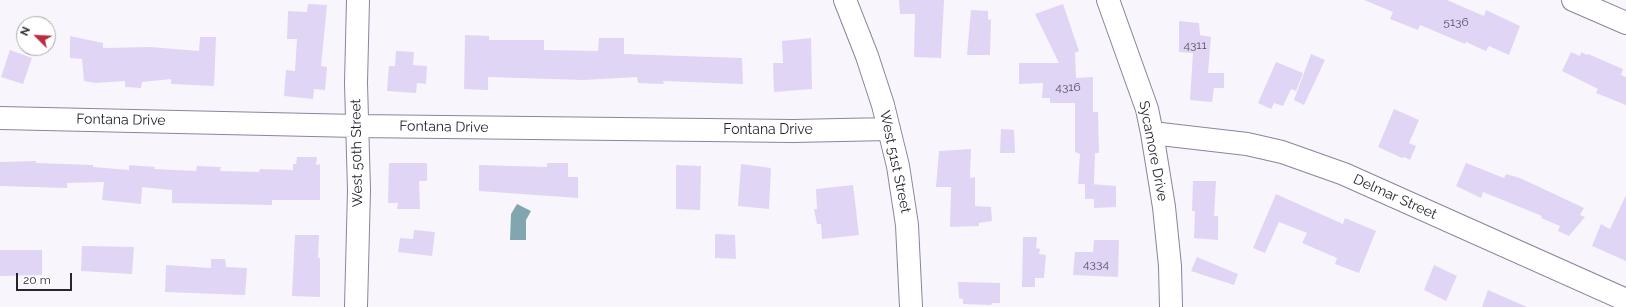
<!DOCTYPE html>
<html>
<head>
<meta charset="utf-8">
<style>
  body { margin:0 }
  #map { position:relative; width:1626px; height:307px; overflow:hidden; background:#f8f6fc; font-family:Raleway,sans-serif }
  canvas { display:block }
  .north { position:absolute; left:16px; top:16px; width:40px; height:40px; box-sizing:border-box; background:#fff; border:1px solid #a9a8ac; border-radius:50%; rotate:294deg; font-size:11px; font-weight:700; line-height:16px; text-align:center; color:#292530 }
  .north::after { content:''; display:block; margin:auto; width:14px; height:18px; background:#bc2b3e; clip-path:polygon(50% 0,100% 100%,50% 72%,0 100%) }
  .scale { position:absolute; left:16px; top:273px; width:56px; height:18px; box-sizing:border-box; border:2px solid #292530; border-top:0; padding-left:5px; font-size:12px; line-height:14px; white-space:nowrap; color:#292530; -webkit-text-stroke:3px #fff; paint-order:stroke }
</style>
</head>
<body>
<div id="map">
<canvas width="1626" height="307"></canvas>
<div class="north">N</div>
<div class="scale">20 m</div>
</div>
<script>
const c = document.querySelector('canvas').getContext('2d');
c.lineJoin = 'round';
function fill(path, color) { c.fillStyle = color; c.fill(path, 'evenodd'); }
const toPath = rows => new Path2D(rows.map(r => 'M' + r).join(''));
function trace(path, color, width, dash) { c.strokeStyle = color; c.lineWidth = width; c.lineCap = dash ? 'butt' : 'round'; c.setLineDash(dash || []); c.stroke(path); }
function label(font, color, halo, rows, align = 'center') {
  c.font = font + ' Raleway,sans-serif'; c.lineWidth = 3; c.setLineDash([]); c.textBaseline = 'middle'; c.strokeStyle = halo; c.fillStyle = color; for (const [text, x, y, turn = 0] of rows) {
    c.save(); c.translate(x, y); c.rotate((+turn || 0) * Math.PI / 180); c.textAlign = isNaN(turn) ? turn : align; if (halo) c.strokeText(text, 0, 0); c.fillText(text, 0, 0); c.restore();
  }
}
fill(toPath([
  [517,204,531,211,526,220,526,240,510,240,511,214]
]), '#80a7b0');
fill(toPath([
  [899,0,944,0,941,58,914,57,915,14,900,14],
  [1364,0,1447,0,1484,16,1486,10,1520,26,1509,55,1489,46,1486,51,1466,42,1465,44,1420,25,1418,30,1390,19,1393,12],
  [308,4,327,5,321,66,327,67,325,90,314,89,313,99,284,96,286,70,295,71,297,39,287,39,288,11,307,12],
  [1063,4,1079,51,1075,53,1076,78,1093,77,1093,112,1098,112,1099,153,1095,153,1094,184,1091,184,1116,186,1116,207,1094,208,1094,199,1085,199,1085,184,1078,184,1080,154,1075,152,1075,103,1050,103,1050,98,1042,98,1043,83,1019,84,1019,63,1059,63,1035,14],
  [971,10,988,11,988,20,991,19,990,55,967,55],
  [1179,21,1199,23,1200,35,1211,37,1208,73,1224,73,1224,88,1214,88,1212,102,1190,100,1193,53,1179,52],
  [465,35,489,36,489,40,544,40,544,50,598,51,599,38,624,38,624,54,742,58,743,84,663,81,664,84,638,83,637,77,583,80,488,77,488,90,464,89],
  [70,36,103,43,103,48,150,47,199,51,200,37,216,37,214,86,171,84,171,79,142,82,141,88,125,87,125,81,96,83,84,81,82,59,70,58],
  [811,38,812,89,774,92,773,63,783,63,782,41],
  [10,50,32,58,23,84,1,77],
  [396,51,414,52,413,65,427,66,426,84,417,83,416,93,387,91,389,66,395,66],
  [1571,52,1580,56,1581,52,1587,55,1588,54,1623,69,1621,75,1626,77,1626,105,1596,93,1598,89,1562,71],
  [1311,54,1325,60,1304,105,1294,100],
  [1276,62,1303,73,1296,91,1291,89,1283,106,1274,103,1271,109,1258,103],
  [1394,109,1419,120,1409,143,1416,146,1410,160,1404,157,1402,158,1378,147],
  [1001,129,1014,130,1015,153,1000,153],
  [971,149,970,178,975,177,975,206,991,207,992,221,979,223,979,226,950,227,951,187,936,187,939,151],
  [297,157,317,157,316,165,320,164,320,200,272,200,272,205,172,203,172,190,142,187,141,204,102,200,104,182,67,183,67,188,0,186,0,162,36,161,36,163,93,165,93,167,129,170,129,165,155,167,154,169,196,171,197,166,221,167,220,171,259,172,260,169,293,170,293,164,296,164],
  [389,163,427,163,427,181,419,181,420,209,397,209,398,203,388,203],
  [547,163,568,163,568,177,578,177,578,198,479,191,479,165,547,167],
  [1466,163,1504,178,1506,174,1520,178,1584,208,1580,215,1585,217,1569,236,1558,231,1560,226,1541,218,1542,216,1483,192,1481,198,1456,186],
  [741,164,771,168,769,209,738,206],
  [676,165,701,166,700,210,676,209],
  [1193,181,1216,181,1214,216,1218,216,1218,240,1194,238,1195,211,1192,211],
  [853,185,859,235,822,239,821,224,817,224,814,209,817,209,816,189],
  [1276,194,1343,224,1345,218,1376,231,1359,273,1335,264,1337,258,1302,243,1307,233,1279,222,1265,253,1253,248],
  [1626,195,1626,261,1592,246,1601,224,1610,229],
  [414,230,435,232,432,256,398,252,400,238,413,239],
  [715,234,735,235,736,259,715,258],
  [295,235,319,235,318,258,320,258,320,297,292,296],
  [1023,237,1037,237,1036,248,1040,249,1039,254,1046,255,1044,278,1035,278,1035,287,1022,287],
  [1094,240,1119,240,1118,277,1073,275,1075,252,1093,252],
  [82,246,134,247,132,274,81,271],
  [0,250,42,250,42,275,0,276],
  [1197,257,1238,274,1234,285,1191,271],
  [211,259,225,259,226,267,247,268,245,295,165,292,166,265,211,268],
  [1434,265,1457,276,1446,301,1424,290],
  [958,282,1000,283,1000,303,992,303,991,305,963,304,963,299,959,298],
  [1488,290,1527,307,1482,307]
]), '#e0d5f5');
const street = toPath([
  [845,0,867,56,883,105,898,166,907,225,911,307],
  [1108,0,1147,109,1152,133,1164,207,1170,266,1171,307],
  [1573,0,1626,23],
  [0,118,357,126,793,131,889,129],
  [1152,133,1247,144,1282,152,1344,174,1626,300],
  [356,307,359,190,356,83,358,0]
]);
trace(street, '#8c839e', 24);
trace(street, '#fff', 22);
label('12px', '#575161', null, [
  ["5136",1456,22],
  ["4311",1195,45],
  ["4316",1068,87],
  ["4334",1096,264]
]);
label('14px', '#292530', '#fff', [
  ["Fontana Drive",121,120,1],
  ["Fontana Drive",444,127,1],
  ["Fontana Drive",768,130],
  ["Sycamore Drive",1153,151,79],
  ["West 50th Street",357,153,-91],
  ["West 51st Street",895,162,78],
  ["Delmar Street",1395,197,24]
]);
</script>
</body>
</html>
